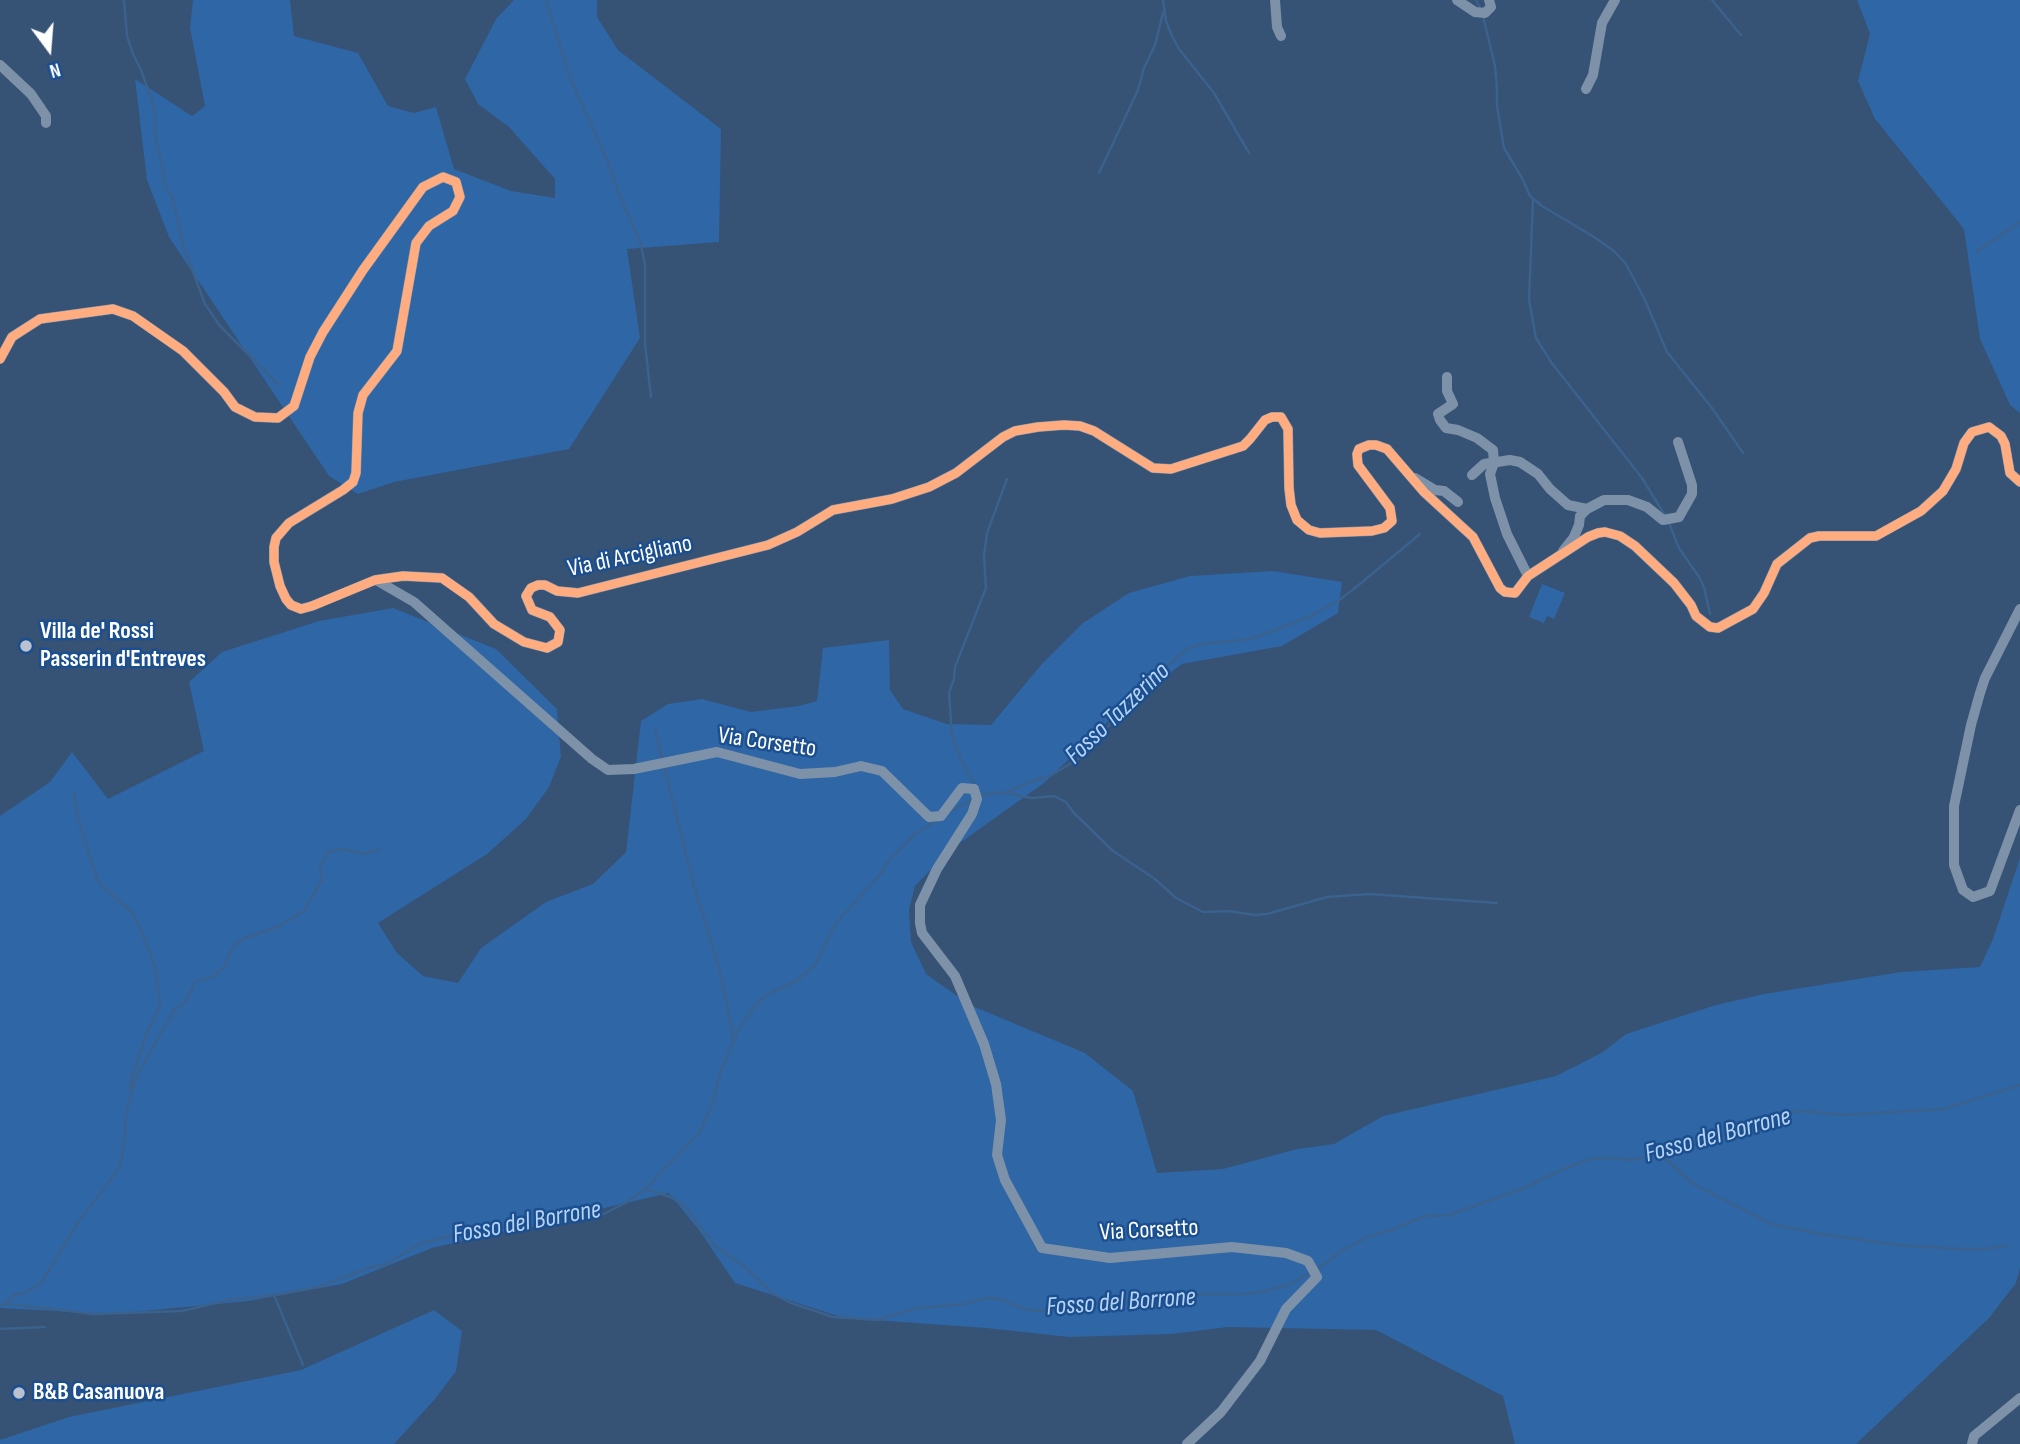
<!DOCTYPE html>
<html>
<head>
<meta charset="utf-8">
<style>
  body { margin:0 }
  #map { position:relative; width:2020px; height:1444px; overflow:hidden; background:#365274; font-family:"Sofia Sans Condensed",sans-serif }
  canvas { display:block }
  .north { position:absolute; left:14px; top:14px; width:70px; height:70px; -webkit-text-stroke:5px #1b4f8f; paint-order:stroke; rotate:164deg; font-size:19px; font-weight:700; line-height:28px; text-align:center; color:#fff }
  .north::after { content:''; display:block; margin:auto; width:24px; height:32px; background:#fff; clip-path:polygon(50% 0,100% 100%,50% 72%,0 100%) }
</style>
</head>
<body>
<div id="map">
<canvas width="2020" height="1444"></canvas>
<div class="north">N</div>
</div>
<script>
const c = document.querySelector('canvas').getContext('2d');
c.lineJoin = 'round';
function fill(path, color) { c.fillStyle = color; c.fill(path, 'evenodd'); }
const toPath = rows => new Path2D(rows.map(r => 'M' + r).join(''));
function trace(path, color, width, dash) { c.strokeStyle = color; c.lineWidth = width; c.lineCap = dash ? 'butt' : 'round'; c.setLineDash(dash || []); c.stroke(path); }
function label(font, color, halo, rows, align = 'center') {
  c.font = font + ' "Sofia Sans Condensed",sans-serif'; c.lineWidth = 5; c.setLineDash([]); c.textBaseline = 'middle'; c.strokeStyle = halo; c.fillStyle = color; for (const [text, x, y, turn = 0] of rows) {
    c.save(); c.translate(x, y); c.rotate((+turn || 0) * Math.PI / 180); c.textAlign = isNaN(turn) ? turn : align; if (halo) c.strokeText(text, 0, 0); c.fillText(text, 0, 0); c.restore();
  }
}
fill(toPath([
  [193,0,290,0,294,36,358,53,388,106,414,113,436,107,454,169,511,191,555,198,555,179,509,127,478,104,465,79,496,19,514,0,597,0,597,17,618,50,721,129,719,242,627,249,640,338,569,449,394,482,358,494,329,476,169,237,147,180,135,79,192,116,205,106,190,28],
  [1857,0,2020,0,2020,413,2010,405,1980,339,1964,229,1875,119,1858,81,1870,34],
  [1273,571,1342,582,1338,613,1282,646,1182,664,1116,714,1044,783,950,850,915,886,909,910,911,942,926,974,970,1005,1085,1053,1133,1091,1157,1173,1223,1169,1297,1149,1334,1144,1383,1116,1556,1076,1603,1052,1626,1034,1716,1005,1764,994,1901,972,1980,967,1993,939,2020,858,2020,1268,2016,1283,1989,1318,1856,1444,1515,1444,1503,1396,1376,1330,1228,1327,1172,1334,1069,1337,986,1328,844,1318,735,1283,699,1230,669,1193,432,1248,342,1284,248,1301,113,1314,0,1308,0,816,50,782,72,752,108,799,204,751,189,682,222,652,319,621,393,608,496,649,557,709,561,757,549,787,526,819,487,854,378,923,397,953,423,976,458,983,481,948,546,902,593,884,626,852,641,721,668,704,702,699,751,712,799,706,817,701,823,648,889,640,890,690,903,709,947,724,991,725,1041,665,1083,623,1129,593,1190,576],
  [1542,584,1565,593,1554,619,1547,616,1544,623,1529,617],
  [434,1310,462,1331,456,1371,435,1399,394,1444,0,1444,0,1440,69,1417,301,1370]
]), '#2f66a5');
trace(toPath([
  [124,0,127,36,133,54,141,70,155,109,155,138,163,166,163,179,167,190,172,196,183,245,205,304,220,326,278,384],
  [546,0,570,78,608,162,620,197,640,241,645,264,645,344,651,397],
  [1163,0,1166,21,1172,36,1179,49,1214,93,1249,153],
  [1476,0,1481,10],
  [1712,0,1741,35],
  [1483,16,1495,66,1497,90,1497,106,1504,148,1522,178,1530,196,1542,206,1594,237,1614,251,1626,264,1645,300,1667,352,1712,408,1743,453],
  [1099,173,1138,90,1144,68,1155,45,1163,13],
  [1533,200,1529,300,1536,338,1551,362,1642,478,1666,517],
  [1976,252,2020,222],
  [1669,523,1679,548,1699,577,1704,587,1710,614],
  [655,729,662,760],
  [664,766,692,879,719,968,731,1023,733,1041],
  [977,788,961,760,952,736,949,693,954,679,955,667,986,588,984,556,987,533,1007,479],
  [74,793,78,819,96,876,100,884,132,912,139,925,155,966,160,1005,147,1033,132,1076,130,1089],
  [1005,793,1032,798,1054,796,1066,802,1073,812,1113,851,1155,879,1176,898,1203,912,1228,911,1255,915,1267,914,1327,897,1369,894,1497,903],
  [980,796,991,793,1005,793,1037,779,1050,776,1078,759,1098,739,1130,698,1188,648,1203,644,1251,639,1307,618,1338,601,1355,588,1420,534],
  [949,812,974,799],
  [1660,1154,1692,1183,1772,1224,1820,1234,1898,1245,1962,1249,1984,1249,2007,1246],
  [645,1189,671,1197,685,1206,714,1245,745,1267,773,1294,791,1303,833,1317,877,1320,918,1308,965,1304,986,1298,1000,1299,1025,1309,1037,1311,1071,1309,1102,1302,1163,1301,1202,1294,1242,1294,1260,1292,1289,1285,1328,1262,1340,1251,1368,1237,1395,1229,1417,1219,1426,1216,1449,1215,1522,1189,1564,1169,1590,1159,1615,1158,1630,1160,1681,1150,1716,1138,1770,1115,1804,1111,1843,1115,1943,1109,2020,1085],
  [274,1295,303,1365],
  [5,1304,14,1295,24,1293,41,1283,79,1221,117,1171,122,1159,127,1109,133,1087,139,1072,175,1009,185,1003,196,981,213,977,226,965,228,956,235,945,243,939,279,926,304,911,322,880,320,867,328,852,342,849,362,854,379,850],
  [0,1305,11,1304,94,1314,182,1311,229,1300,282,1294,318,1287,368,1268,386,1264,422,1243,467,1232,515,1225,531,1226,600,1216,627,1202,645,1189,699,1133,710,1110,722,1068,740,1027,753,1008,768,994,796,981,815,965,835,924,883,871,886,864,902,847,916,833,938,820],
  [0,1329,45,1327]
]), '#3b618d', 2.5);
trace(toPath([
  [1275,0,1277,27,1281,36],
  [1457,0,1475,12,1485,13,1491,7,1489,0],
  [0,65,31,94,46,116,46,123],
  [1586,89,1593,75,1602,23,1615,0],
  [0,359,12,337,40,319,113,309,133,316,183,351,224,392,235,407,255,417,278,418,294,406,310,357,323,332,363,270,423,187,443,177,456,182,460,197,453,211,429,226,416,243,397,351,363,395,358,413,356,473,353,482,343,490,289,523,276,538,274,547,274,562,280,586,286,599,291,605,301,609,312,606,375,580,403,576,442,578,469,597,494,624,524,642,547,648,558,642,560,630,550,617,532,610,526,596,531,588,538,585,545,585,557,591,578,593,768,545,797,532,833,510,892,499,929,487,956,473,1003,437,1015,431,1038,427,1064,425,1080,426,1094,431,1153,468,1171,469,1243,446,1250,439,1265,420,1272,417,1281,417,1288,429,1289,488,1291,505,1297,520,1309,530,1320,533,1372,531,1384,528,1392,521,1390,508,1358,465,1357,454,1359,449,1369,445,1376,445,1387,449,1424,492,1473,537,1500,588,1505,592,1515,593,1528,576,1588,537,1598,533,1605,532,1620,536,1635,546,1674,583,1691,605,1696,616,1710,627,1718,628,1753,609,1764,593,1777,564,1810,538,1819,536,1876,536,1921,511,1943,491,1956,469,1964,443,1972,432,1989,427,2001,436,2005,444,2010,473,2020,482],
  [1447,377,1447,391,1453,404,1438,414,1440,420,1446,428,1458,430,1477,438,1493,450,1494,463,1490,474,1495,498,1507,534,1528,576],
  [1472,475,1484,464,1510,460,1520,462,1538,474,1550,489,1568,505,1587,509],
  [1415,478,1435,490,1444,491,1458,502],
  [1563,551,1574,537,1579,525,1580,516,1587,509,1604,500,1628,500,1647,507,1663,520,1679,517,1692,494,1692,485,1678,442],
  [376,580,414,602,592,759,608,770,634,769,717,752,800,774,835,772,861,766,882,771,929,817,941,816,962,788,974,789,977,799,972,814,937,869,920,905,920,923,922,933,955,976,984,1044,996,1084,1001,1120,997,1155,1005,1180,1042,1248,1110,1258,1232,1247,1286,1253,1308,1261,1317,1277,1286,1309,1260,1361,1221,1412,1187,1444],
  [2020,609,1985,678,1980,693,1971,725,1954,806,1954,865,1963,890,1973,897,1990,891,2020,810],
  [1972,1444,1974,1436,2020,1398]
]), '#7d92a8', 10);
trace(toPath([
  [0,359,12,337,40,319,113,309,133,316,183,351,224,392,235,407,255,417,278,418,294,406,310,357,323,332,363,270,423,187,443,177,456,182,460,197,453,211,429,226,416,243,397,351,363,395,358,413,356,473,353,482,343,490,289,523,276,538,274,547,274,562,280,586,286,599,291,605,301,609,312,606,375,580,403,576,442,578,469,597,494,624,524,642,547,648,558,642,560,630,550,617,532,610,526,596,531,588,538,585,545,585,557,591,578,593,768,545,797,532,833,510,892,499,929,487,956,473,1003,437,1015,431,1038,427,1064,425,1080,426,1094,431,1153,468,1171,469,1243,446,1250,439,1265,420,1272,417,1281,417,1288,429,1289,488,1291,505,1297,520,1309,530,1320,533,1372,531,1384,528,1392,521,1390,508,1358,465,1357,454,1359,449,1369,445,1376,445,1387,449,1424,492,1473,537,1500,588,1505,592,1515,593,1528,576,1588,537,1598,533,1605,532,1620,536,1635,546,1674,583,1691,605,1696,616,1710,627,1718,628,1753,609,1764,593,1777,564,1810,538,1819,536,1876,536,1921,511,1943,491,1956,469,1964,443,1972,432,1989,427,2001,436,2005,444,2010,473,2020,482]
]), '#ffac80', 9);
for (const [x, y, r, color] of [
  [26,646,7,"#b9c2ce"],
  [19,1393,7,"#b9c2ce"]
]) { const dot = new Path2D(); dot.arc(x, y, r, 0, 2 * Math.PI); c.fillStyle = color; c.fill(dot); trace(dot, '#1b4f8f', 2.5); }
label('24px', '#fff', '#1b4f8f', [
  ["Via di Arcigliano",630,557,-12],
  ["Via Corsetto",767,743,8],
  ["Via Corsetto",1149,1231,-3]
]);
label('bold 24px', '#fff', '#1b4f8f', [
  ["Villa de' Rossi",40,632],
  ["Passerin d'Entreves",40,660],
  ["B&B Casanuova",33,1393]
], 'left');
label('italic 26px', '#b5d3f5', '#1b4f8f', [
  ["Fosso Tazzerino",1118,714,-44],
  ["Fosso del Borrone",1718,1136,-15],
  ["Fosso del Borrone",527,1223,-10],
  ["Fosso del Borrone",1121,1303,-4]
]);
</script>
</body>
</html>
